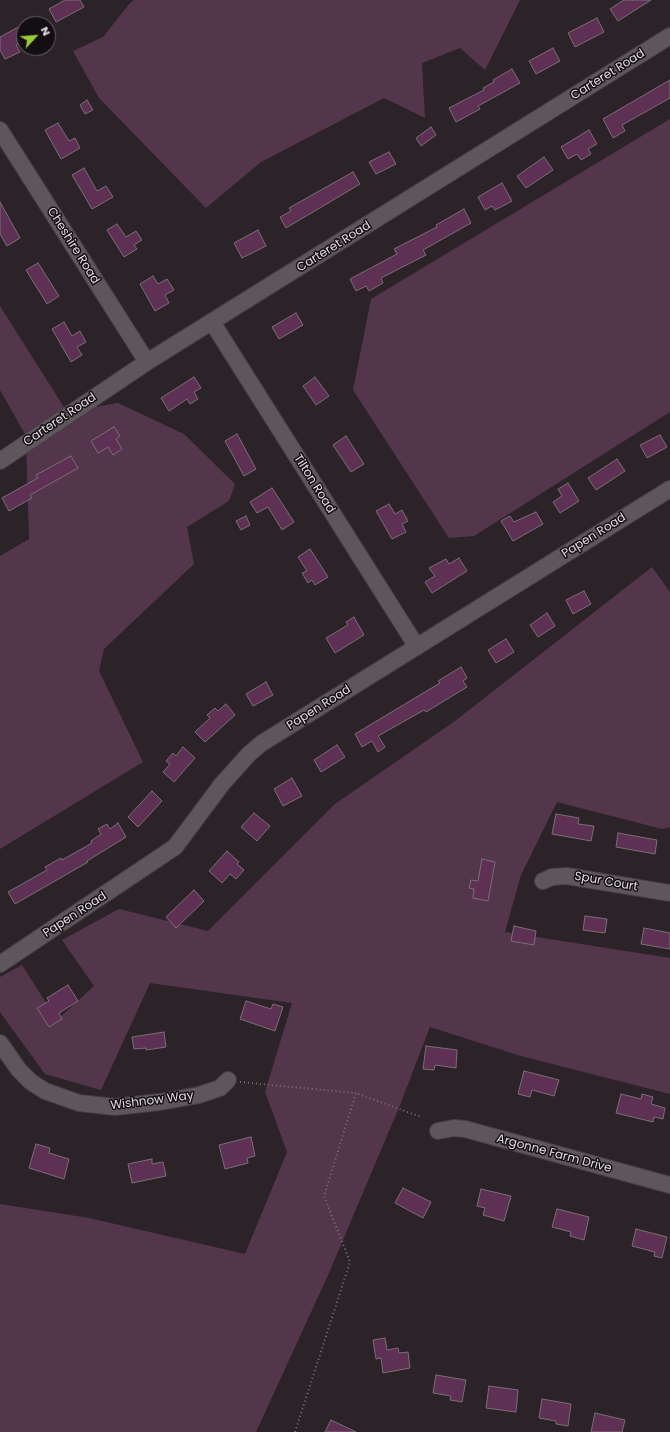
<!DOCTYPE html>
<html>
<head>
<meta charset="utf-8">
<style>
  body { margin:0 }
  #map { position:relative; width:670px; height:1432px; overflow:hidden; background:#2c2329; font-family:Poppins,sans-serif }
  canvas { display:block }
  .north { position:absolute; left:16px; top:16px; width:40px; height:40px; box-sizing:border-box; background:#120e11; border:1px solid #666164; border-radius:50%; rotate:64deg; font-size:11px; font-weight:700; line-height:16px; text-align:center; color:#e3dde1 }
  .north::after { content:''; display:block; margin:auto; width:14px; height:18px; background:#98cb37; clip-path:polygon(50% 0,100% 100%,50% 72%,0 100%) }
</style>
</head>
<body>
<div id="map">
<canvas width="670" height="1432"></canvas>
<div class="north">N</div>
</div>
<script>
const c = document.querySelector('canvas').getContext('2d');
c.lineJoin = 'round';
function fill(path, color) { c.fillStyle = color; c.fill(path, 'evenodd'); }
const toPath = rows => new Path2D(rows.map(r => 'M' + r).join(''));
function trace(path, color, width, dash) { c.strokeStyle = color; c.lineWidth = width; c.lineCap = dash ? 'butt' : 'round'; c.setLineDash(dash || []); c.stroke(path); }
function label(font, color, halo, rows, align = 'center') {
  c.font = font + ' Poppins,sans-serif'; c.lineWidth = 3; c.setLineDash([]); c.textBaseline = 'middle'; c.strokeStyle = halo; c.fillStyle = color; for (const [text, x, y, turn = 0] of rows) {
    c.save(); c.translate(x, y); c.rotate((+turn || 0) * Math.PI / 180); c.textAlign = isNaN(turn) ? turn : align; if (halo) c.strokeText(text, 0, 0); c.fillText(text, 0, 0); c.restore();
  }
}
fill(toPath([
  [134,0,520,0,485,70,460,48,422,63,425,118,384,98,261,162,206,208,99,98,73,51,103,37,130,3],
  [670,119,670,412,474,536,449,538,353,390,371,299],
  [0,306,67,412,118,403,184,434,235,484,229,501,187,527,194,564,104,649,99,671,143,762,0,849,0,556,29,539,26,436,0,390],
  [652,567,670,592,670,827,662,829,557,802,521,875,505,932,670,958,670,1094,521,1056,430,1027,400,1105,329,1273,256,1432,0,1432,0,1204,89,1218,245,1254,287,1152,265,1092,292,1003,150,983,101,1090,45,1074,0,1012,0,977,22,965,57,1020,94,986,62,940,119,909,208,931,335,804,455,721]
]), '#54364c');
const building = toPath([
  [65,0,80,0,84,7,56,22,49,9,65,0],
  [624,0,651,0,618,21,610,9,624,0],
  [597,18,604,32,575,47,568,33,597,18],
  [24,24,24,41,16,45,20,52,5,59,0,50,0,37,24,24],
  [553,48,560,61,536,74,529,61,553,48],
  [512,69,520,83,478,106,480,109,456,122,449,108,484,90,483,88,494,82,493,80,512,69],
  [670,80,670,98,622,125,625,131,613,138,603,119,670,80],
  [87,100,93,110,85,114,80,105,87,100],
  [58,123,69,141,75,138,80,148,61,159,45,130,58,123],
  [431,127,436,135,421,146,416,138,431,127],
  [589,130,597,144,588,149,591,154,581,160,577,154,568,159,561,147,589,130],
  [389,152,396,164,376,174,369,162,389,152],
  [544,157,553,170,526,188,517,176,544,157],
  [84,168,97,191,106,186,113,197,92,209,72,175,84,168],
  [353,172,360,184,286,228,280,217,291,211,289,208,353,172],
  [502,183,512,201,495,210,492,206,485,210,478,197,502,183],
  [0,202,20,238,7,246,0,234,0,202],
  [464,209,471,223,423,250,426,255,381,278,383,283,369,291,366,286,356,291,350,279,397,254,394,249,437,227,436,225,464,209],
  [117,224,126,237,136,231,142,240,134,245,137,249,124,257,107,230,117,224],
  [258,230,266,246,242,258,234,243,258,230],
  [38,263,59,296,47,304,26,270,38,263],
  [153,276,158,284,167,279,174,290,165,295,169,303,155,311,140,284,153,276],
  [296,313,303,325,279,339,272,327,296,313],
  [64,322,72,336,80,331,86,342,77,347,82,355,71,362,52,329,64,322],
  [194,377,201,388,194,392,198,399,190,404,187,399,169,411,161,398,194,377],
  [315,377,329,396,316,405,303,386,315,377],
  [114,427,120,436,116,439,122,449,113,455,108,447,98,453,91,441,114,427],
  [237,434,256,469,244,476,225,441,237,434],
  [660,435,667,447,647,458,640,445,660,435],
  [346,436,364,464,351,472,333,445,346,436],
  [71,456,78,468,30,495,32,498,9,511,2,498,38,478,36,475,71,456],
  [617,459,625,471,596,490,588,478,617,459],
  [568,483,579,501,560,513,553,502,562,496,558,489,568,483],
  [272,488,294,522,282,530,268,507,257,513,250,502,272,488],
  [389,504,395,514,402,510,408,521,402,524,406,532,392,539,376,511,389,504],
  [536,512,543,524,513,541,501,521,510,516,514,522,536,512],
  [246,516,250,525,241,530,236,521,246,516],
  [310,549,328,577,315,585,312,580,308,583,302,573,307,571,298,557,310,549],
  [459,558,467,571,432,593,425,582,435,576,429,568,446,559,449,564,459,558],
  [584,591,591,604,573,614,566,600,584,591],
  [547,613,555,626,538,637,530,625,547,613],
  [354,617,364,635,335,653,326,638,348,625,346,622,354,617],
  [506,639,514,652,496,663,488,650,506,639],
  [461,667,467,678,463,681,467,687,426,712,424,710,378,736,385,747,378,752,372,741,362,747,355,734,440,683,438,681,461,667],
  [266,682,273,695,253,706,246,694,266,682],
  [226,704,235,715,205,742,195,732,210,718,207,715,215,708,218,711,226,704],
  [337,745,345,757,321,772,314,760,337,745],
  [183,747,195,758,174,782,163,772,170,764,166,761,173,753,176,756,183,747],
  [292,778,302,796,283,806,274,789,292,778],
  [152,791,162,801,138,827,128,817,152,791],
  [254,813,270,826,257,841,241,827,254,813],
  [556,814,579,818,578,824,594,826,591,841,552,834,556,814],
  [118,823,126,837,87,861,88,862,15,904,8,892,47,870,45,867,61,858,62,860,92,843,91,841,101,834,98,829,107,824,110,829,118,823],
  [618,833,657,840,655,854,616,847,618,833],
  [227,851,239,862,237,864,244,870,236,879,230,874,222,883,209,871,227,851],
  [482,859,495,862,488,901,473,898,474,889,469,888,471,880,478,881,482,859],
  [194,890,204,901,176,928,166,917,194,890],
  [585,916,607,919,605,933,583,930,585,916],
  [514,926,536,931,534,945,511,941,514,926],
  [644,928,670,933,670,949,641,944,644,928],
  [68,985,78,1001,59,1013,62,1019,49,1027,37,1008,49,1001,47,998,68,985],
  [246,1001,271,1009,273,1004,283,1007,275,1031,240,1019,246,1001],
  [164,1032,166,1047,146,1050,146,1048,134,1049,132,1037,164,1032],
  [426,1046,457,1050,456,1068,435,1065,434,1070,423,1069,426,1046],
  [524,1071,559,1080,554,1096,532,1090,530,1097,518,1094,524,1071],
  [621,1094,641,1099,642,1094,653,1097,651,1104,665,1108,663,1119,654,1117,653,1122,616,1113,621,1094],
  [251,1137,255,1156,247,1158,248,1163,225,1169,219,1145,251,1137],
  [36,1144,50,1148,49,1153,69,1159,64,1179,29,1168,36,1144],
  [152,1159,152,1164,163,1162,166,1176,132,1183,128,1164,152,1159],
  [403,1188,431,1202,423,1218,395,1203,403,1188],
  [481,1189,511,1196,504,1221,483,1215,485,1208,477,1206,481,1189],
  [557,1209,589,1217,584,1240,570,1236,571,1232,552,1227,557,1209],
  [636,1229,667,1237,662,1258,654,1256,655,1252,632,1246,636,1229],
  [385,1338,387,1350,398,1348,399,1353,408,1352,410,1368,383,1373,381,1358,376,1359,373,1340,385,1338],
  [436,1375,466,1380,462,1402,450,1400,451,1396,433,1393,436,1375],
  [489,1386,518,1390,516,1412,486,1408,489,1386],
  [542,1399,571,1404,568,1426,556,1424,556,1421,539,1418,542,1399],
  [595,1413,625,1420,622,1432,591,1432,595,1413],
  [331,1420,356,1432,325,1432,331,1420]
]);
fill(building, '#5e3053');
trace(building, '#7a6f76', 1);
const minor = toPath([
  [0,130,147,362],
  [212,322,417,647],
  [0,461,147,362,670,36],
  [543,881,552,877,567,876,670,893],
  [0,964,175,847,222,784,249,754,262,743,670,489],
  [0,1043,19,1070,31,1082,45,1091,79,1103,115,1107,160,1102,199,1095,220,1088,228,1080],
  [438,1131,454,1128,465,1129,670,1185]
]);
trace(minor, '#463e44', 18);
trace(toPath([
  [240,1082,356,1093],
  [295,1432,350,1262,324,1196,356,1093,421,1117]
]), '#7a7277', 2, [1, 3]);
trace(minor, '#5f555c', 16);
label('12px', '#e3dde1', '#120e11', [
  ["Carteret Road",608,75,-32],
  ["Cheshire Road",73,246,58],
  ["Carteret Road",334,247,-32],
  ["Carteret Road",60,420,-34],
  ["Tilton Road",314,484,58],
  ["Papen Road",594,536,-32],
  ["Papen Road",319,708,-32],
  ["Spur Court",606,882,10],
  ["Papen Road",75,915,-33],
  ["Wishnow Way",152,1101,-7],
  ["Argonne Farm Drive",554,1154,15]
]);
</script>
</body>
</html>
